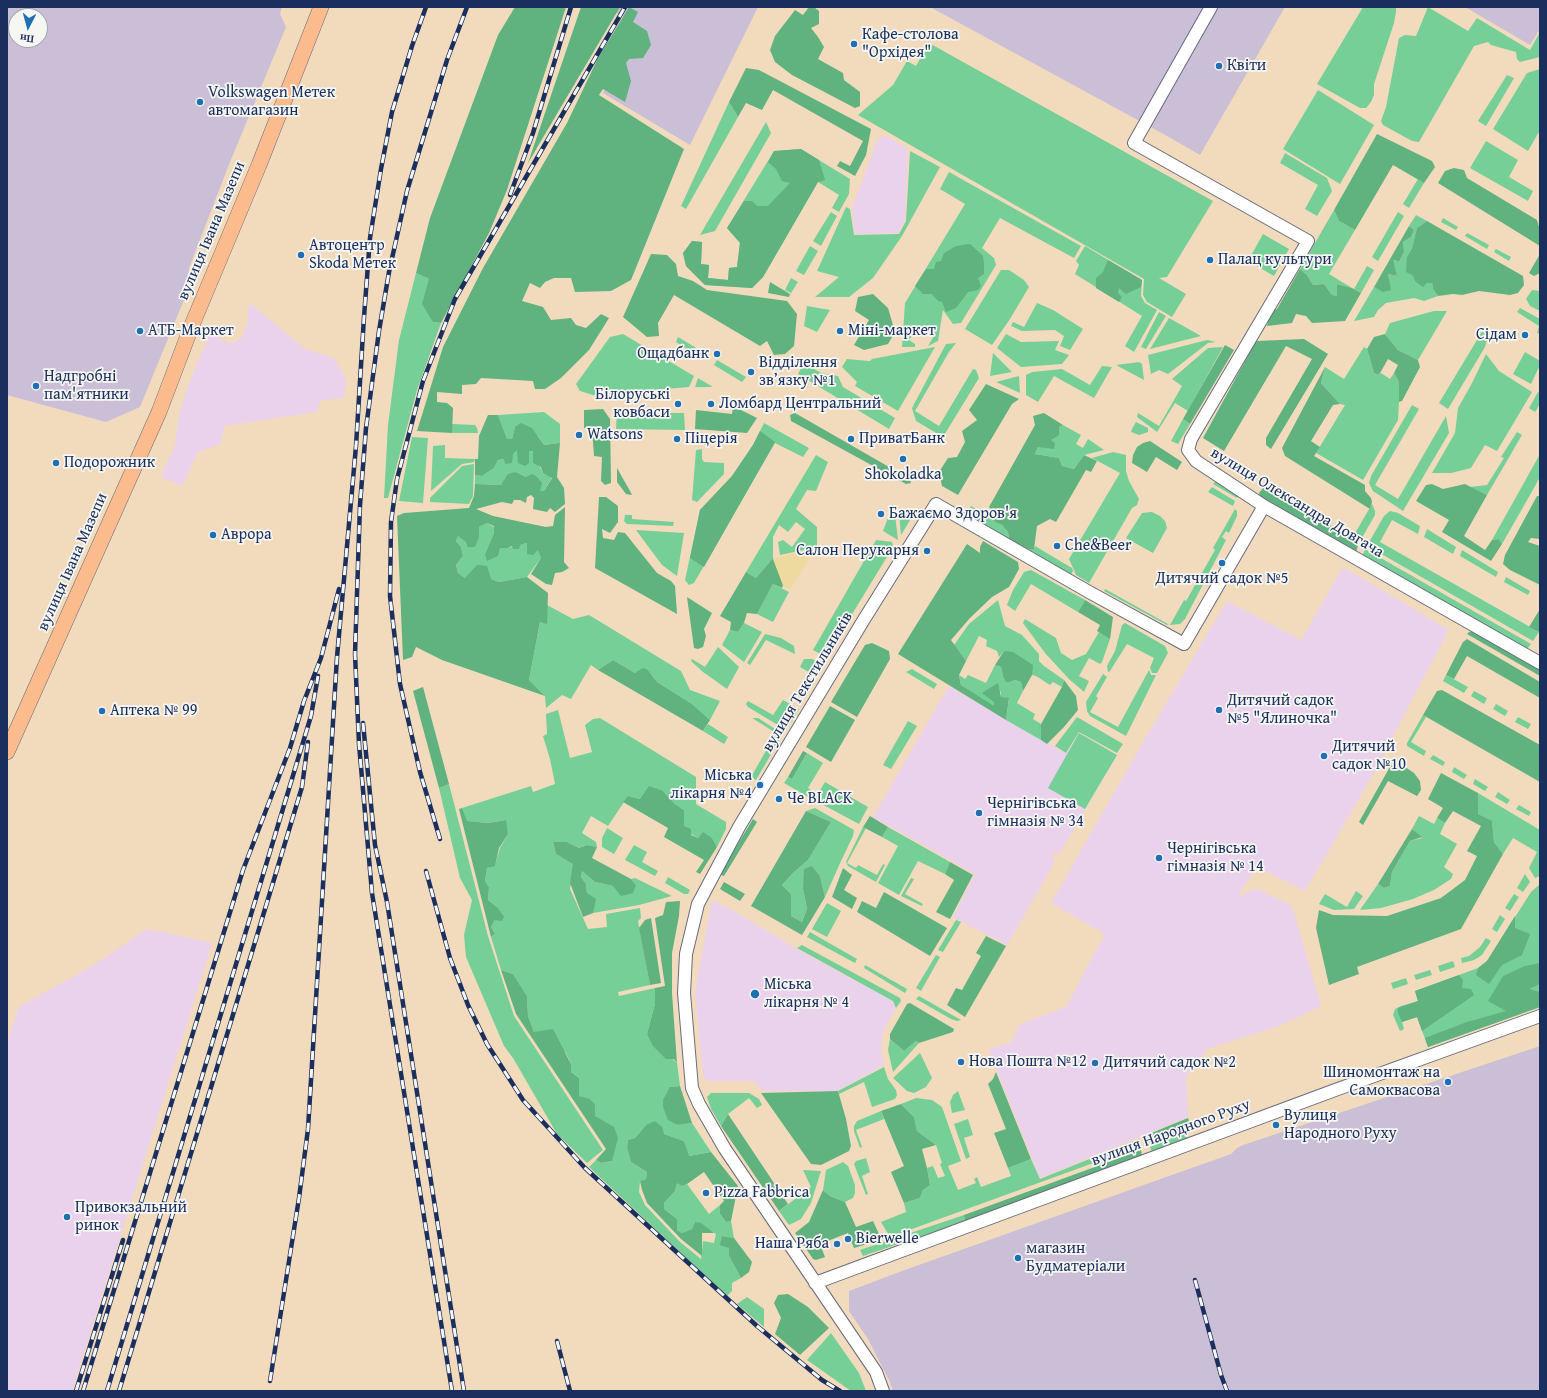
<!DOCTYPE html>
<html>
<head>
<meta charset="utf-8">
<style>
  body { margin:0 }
  #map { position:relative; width:1547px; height:1398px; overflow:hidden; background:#f2dbbd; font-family:"Gentium Book Plus",serif }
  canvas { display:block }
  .frame { position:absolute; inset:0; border:8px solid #1b2f5e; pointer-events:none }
  .north { position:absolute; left:8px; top:8px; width:40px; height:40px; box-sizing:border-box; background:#f6f6f2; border:1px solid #9ea6b7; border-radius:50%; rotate:186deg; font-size:11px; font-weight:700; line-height:16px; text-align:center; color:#1b2f5e }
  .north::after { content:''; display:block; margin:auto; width:14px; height:18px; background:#1f6fb2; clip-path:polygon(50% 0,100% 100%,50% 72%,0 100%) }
</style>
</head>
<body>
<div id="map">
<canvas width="1547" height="1398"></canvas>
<div class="frame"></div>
<div class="north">Пн</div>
</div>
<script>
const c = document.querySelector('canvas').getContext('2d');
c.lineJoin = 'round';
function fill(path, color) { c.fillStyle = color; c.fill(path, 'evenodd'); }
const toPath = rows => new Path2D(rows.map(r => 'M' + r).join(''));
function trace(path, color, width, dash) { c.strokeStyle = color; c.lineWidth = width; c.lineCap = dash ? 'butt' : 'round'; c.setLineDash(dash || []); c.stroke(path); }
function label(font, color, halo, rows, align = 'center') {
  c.font = font + ' "Gentium Book Plus",serif'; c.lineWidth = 3.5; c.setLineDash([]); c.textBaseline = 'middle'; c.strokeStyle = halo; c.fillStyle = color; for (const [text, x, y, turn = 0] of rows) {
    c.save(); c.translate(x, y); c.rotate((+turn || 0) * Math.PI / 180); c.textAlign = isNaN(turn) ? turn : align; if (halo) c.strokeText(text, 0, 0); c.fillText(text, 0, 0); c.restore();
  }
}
fill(toPath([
  [886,136,908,149,905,220,898,233,855,234,852,208,878,139],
  [251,304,305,349,334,358,346,379,344,398,321,400,316,412,224,426,221,444,198,452,182,486,161,477,175,445,180,410,189,383,212,329,217,331,219,338,229,343,233,343,242,337,248,322,248,307],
  [1343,567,1449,630,1367,785,1305,891,1257,867,1224,916,1236,898,1255,888,1292,906,1321,1006,1279,1026,1207,1049,1186,1077,1188,1117,1040,1178,988,1049,1011,1043,1020,1024,1066,1007,1105,934,1051,903,1142,744,1227,601,1301,640],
  [949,686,1066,754,1079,733,1117,755,1060,853,1054,853,1052,857,1055,862,1007,945,953,917,975,874,873,817],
  [712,900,732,910,795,948,893,1001,896,1008,883,1032,881,1049,884,1065,837,1091,762,1091,754,1081,709,1081,705,1079,703,1075,695,992],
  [147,929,212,943,72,1391,7,1391,7,1043,19,1007,94,965]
]), '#ead1ec');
fill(toPath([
  [7,7,282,7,280,14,286,27,230,162,189,268,188,290,140,407,106,422,7,395],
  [16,16,40,16,40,40,16,40],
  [605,7,758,7,690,145,603,93,634,22],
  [930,7,1285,7,1200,155,1167,136],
  [1465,7,1540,7,1540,29,1530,45],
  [1540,1046,1540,1391,893,1391,890,1382,868,1339,849,1311,849,1291,902,1271,1231,1154,1237,1148,1243,1145]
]), '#cabfd6');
fill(toPath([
  [1363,7,1396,7,1396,12,1394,23,1374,84,1374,95,1371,102,1366,108,1360,108,1317,84],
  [1428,7,1468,31,1477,18,1530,50,1540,32,1540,57,1520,62,1517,59,1516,52,1491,45,1488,42,1474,46,1419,142,1412,141,1383,125,1381,121,1386,107,1399,38,1405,35,1416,36],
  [929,43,1213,201,1167,277,1159,278,1186,294,1172,317,1147,302,1143,295,1144,279,858,115,893,85,907,61,916,66],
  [1540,69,1540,130,1528,151,1493,129,1527,73],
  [1507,75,1514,78,1486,126,1478,121],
  [1318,90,1374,125,1340,184,1283,149],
  [729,102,738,117,686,209,681,206],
  [766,122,771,133,715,231,700,235],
  [1486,141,1518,160,1509,177,1533,191,1528,201,1470,168],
  [801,149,850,179,849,194,839,212,832,208,839,195,818,182,763,277,752,288,705,285,686,266,683,253,692,241,702,242,701,264,709,265,708,278,728,280,729,268,737,267,740,243,727,228,774,151],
  [910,151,940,167,902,236,873,278,849,297,815,297,839,277,817,271,846,207,850,209,854,235,899,234,906,221],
  [1285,153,1327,178,1332,191,1317,216,1305,209,1318,185,1280,163],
  [949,172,1081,246,1074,258,1000,218,982,248,994,258,996,265,961,323,953,324,943,310,938,341,928,346,934,336,918,327,909,340,915,344,915,347,902,347,905,303,965,204,940,189],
  [1418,179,1424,183,1409,208,1403,204],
  [1334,210,1339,221,1355,230,1329,274,1352,288,1337,284,1337,296,1332,295,1324,284,1313,285,1307,275,1300,269],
  [831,212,837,216,821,246,813,241],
  [1398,212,1404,216,1378,261,1372,257],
  [1416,215,1427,221,1417,228,1412,248,1407,257,1412,275,1415,281,1432,283,1433,289,1438,296,1424,301,1414,298,1386,303,1378,310,1374,317,1354,321,1374,287,1383,291,1389,281,1388,274,1397,276,1392,260,1395,260,1399,262,1404,252,1403,242,1411,237,1414,230,1409,226],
  [1443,218,1458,227,1456,230,1441,222],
  [1467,233,1489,245,1487,249,1465,236],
  [1263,234,1289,249,1274,276,1248,261],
  [810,246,818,251,804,275,796,271],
  [1085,246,1142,280,1141,296,1145,303,1157,310,1134,352,1125,346,1142,316,1075,274,1079,265,1076,261],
  [1496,249,1511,257,1509,261,1494,252],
  [1367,266,1374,270,1361,293,1354,289],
  [1001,270,1009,270,1024,280,1029,287,1010,319,992,345,965,329],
  [416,273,429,279,433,322,441,323,417,390,388,498,384,498,388,425,399,340],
  [791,278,798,282,791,293,785,290],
  [1532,290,1540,291,1540,311,1530,306,1526,299],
  [1037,303,1053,310,1083,329,1070,350,1060,346,1064,336,1055,330,1022,331,1011,326,1013,322,1024,327],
  [807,306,830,310,817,332,804,326],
  [1520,308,1540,319,1540,334,1537,333,1539,326,1517,312],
  [1434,311,1447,311,1418,360,1398,350,1385,334,1390,323],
  [1159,312,1166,316,1146,349,1141,347],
  [1169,318,1201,336,1150,349],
  [1483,330,1488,336,1485,347,1448,409,1439,403],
  [623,334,694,376,689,387,593,395,580,391,576,384,610,337],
  [1006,334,1021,342,1059,341,1055,350,1069,355,1062,364,1021,367,997,348],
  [678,337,708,355,705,360,676,342],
  [1207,340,1216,342,1208,343,1168,374,1159,370,1151,374,1148,355],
  [956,343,949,352,915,411,939,426,973,369,976,370,979,378,943,437,916,421,912,408,946,344],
  [935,347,898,411,855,386,857,382,842,367,847,359,870,361,872,359],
  [1223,347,1188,411,1175,403,1157,432,1137,417,1138,413,1159,426,1182,386,1172,379,1208,348],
  [1364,347,1367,349,1374,373,1379,375,1381,373,1390,379,1394,373,1399,382,1399,402,1398,420,1363,480,1316,453,1345,405,1340,404,1321,383,1325,367,1344,379],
  [1525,352,1540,361,1540,365,1531,384,1513,374],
  [993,353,1012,372,990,376],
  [1486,354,1499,371,1532,392,1497,451,1485,445,1471,468,1451,473,1432,473,1455,433,1458,408,1471,385],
  [717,360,746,377,742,382,714,365],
  [1139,362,1142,364,1144,380,1116,365],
  [804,363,821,373,838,376,843,387,895,418,889,429,798,374],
  [1102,366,1112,367,1094,398,1054,376,1038,402,1026,395,1026,375,1032,372,1062,369,1090,385],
  [1019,376,1020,393,996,382],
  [698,378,713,387,695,387],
  [1538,392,1540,393,1540,404,1535,412,1529,408],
  [1412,405,1419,409,1375,485,1398,499,1446,416,1449,433,1403,511,1373,491,1369,483,1371,476],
  [651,410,652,416,667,416,667,413,684,413,685,430,616,429,617,411],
  [544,412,560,424,560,443,544,445,538,436,515,427,512,439,507,439,498,415],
  [1183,419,1190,424,1178,444,1171,441],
  [1136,422,1148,428,1148,432,1139,435,1131,432,1132,429],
  [764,423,809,448,803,457,775,443,694,583,689,585,685,580,700,510,732,476,753,445],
  [452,424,475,425,477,428,478,433,452,433],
  [1063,425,1081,435,1076,444,1083,448,1088,439,1104,450,1084,455,1074,469,1062,466,1059,458,1035,454,1038,447,1051,440,1059,427],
  [1517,432,1522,435,1487,495,1470,487,1487,485,1504,458,1501,457],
  [412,437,428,438,423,503,399,501],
  [445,445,445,458,475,459,474,462,462,464,431,491,433,446],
  [517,449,533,451,543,473,552,477,544,491,540,491,526,477,516,472,501,485,475,484,475,475,482,476,494,468,498,460,504,459],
  [702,449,702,459,704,462,724,463,724,474,697,502,692,500,696,450],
  [1113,452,1126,455,1126,471,1129,481,1139,499,1137,505,1132,508,1089,583,1076,575,1069,559,1120,473,1092,458],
  [1540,454,1540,477,1530,495,1502,544,1499,539,1492,540],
  [816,455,828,462,816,491,807,490,796,509,817,527,817,547,780,555,778,542,783,540,792,547,805,529,796,522,788,532,779,525,773,537,773,558,756,578,746,572],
  [474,464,473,496,469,504,430,502,430,498,462,466],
  [1217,480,1239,495,1237,498,1213,484],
  [1212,487,1235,501,1233,506,1208,492],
  [1372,504,1375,511,1375,515,1363,536,1360,537,1354,535],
  [971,506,1002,525,1008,532,1009,539,967,514],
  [1235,509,1237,511,1237,516,1229,533,1226,531,1222,537,1226,540,1185,619,1180,624,1170,625,1184,600,1186,601,1215,550,1213,548],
  [907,510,913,513,912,517,901,535,899,513],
  [1390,511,1398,513,1420,526,1418,534,1392,520,1380,542,1539,632,1533,641,1371,548,1368,544,1384,516],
  [1152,512,1160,516,1165,521,1167,528,1153,553,1126,538,1142,513],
  [895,514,898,540,883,531,889,515],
  [625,515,632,515,632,519,674,522,673,526,627,524,624,521],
  [487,523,494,527,494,533,485,554,500,548,508,548,527,543,539,550,541,558,527,577,499,582,491,579,465,578,458,573,456,565,463,556,461,547,456,541,458,535,466,542,479,537,479,527],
  [1427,529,1456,547,1453,554,1424,537],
  [636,530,684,533,677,576,662,565],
  [876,540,892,542,893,547,826,657,813,650],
  [1035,546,1072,568,1073,571,1071,575,1028,549,1034,549],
  [1365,549,1531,644,1527,649,1365,559,1363,554],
  [1462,550,1498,572,1496,577,1460,556],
  [1031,570,1085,600,1078,612,1031,584,1015,611,1007,605,1013,590,1024,572],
  [1506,577,1530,591,1528,595,1504,582],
  [773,584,789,592,773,622,757,614],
  [1105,589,1168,624,1169,624,1167,625,1104,591],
  [998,600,1005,626,1022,635,1039,654,1039,661,1044,666,1064,680,1062,687,1053,682,1050,685,1036,676,1032,675,1032,665,1004,651,999,657,997,651,986,646,987,640,979,636,966,661,954,645,969,624],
  [547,605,573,619,589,615,681,671,690,690,720,701,710,720,692,704,657,682,648,670,635,673,613,660,598,670,591,665,571,699,562,695,546,708,545,696,529,680,540,622,547,623],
  [1025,619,1056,638,1061,653,1072,660,1086,654,1099,632,1110,639,1102,662,1100,664,1089,658,1079,676,1089,681,1084,692,1069,679,1045,653,1023,623],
  [744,623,762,632,744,662,722,645,730,630,738,632],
  [1125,623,1165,646,1168,653,1157,673,1152,673,1150,668,1154,658,1127,644,1110,671,1108,672,1107,666,1115,651,1122,625],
  [765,634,781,638,794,646,795,654,766,640,750,665,747,663],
  [718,647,739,667,727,689,703,672,691,661,692,659,705,667],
  [804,659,812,659,821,664,822,669,819,675,814,675,800,667],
  [995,665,1001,667,1003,676,1010,682,1015,680,1021,682,1023,691,1017,703,1035,714,1033,719,1041,724,1041,740,1006,720,1009,699,1001,698,1001,691,994,703,994,707,961,685,959,675,965,679,968,675,986,683],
  [912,669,937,684,934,689,906,672],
  [1149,670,1151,675,1156,675,1126,736,1090,716,1087,711,1086,702,1103,674,1107,677,1096,696,1098,698,1090,712,1118,727],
  [1446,675,1468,687,1464,693,1443,681],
  [1474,691,1487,698,1484,704,1471,696],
  [783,700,799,709,786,730,748,707,746,704,748,701,773,715],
  [1496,704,1508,711,1505,716,1493,709],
  [558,710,570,758,592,752,585,725,593,719,600,718,696,777,696,804,726,822,726,829,717,847,712,838,703,833,698,838,691,834,684,826,684,810,675,804,663,791,640,799,628,796,608,826,591,816,582,833,596,842,597,847,587,845,579,848,567,842,553,842,556,854,574,864,570,889,588,929,607,927,606,914,640,908,641,918,638,921,650,985,618,992,619,996,655,988,655,1004,647,1034,677,1063,680,1086,670,1087,678,1125,692,1123,711,1152,688,1156,684,1141,664,1134,646,1125,635,1138,628,1140,627,1148,631,1162,647,1172,646,1179,640,1181,639,1192,645,1205,680,1242,701,1259,703,1241,714,1243,716,1234,695,1222,692,1229,682,1233,677,1230,677,1219,664,1209,664,1203,675,1191,677,1182,682,1186,687,1184,709,1214,720,1205,721,1207,720,1214,726,1222,731,1221,734,1238,722,1236,729,1248,729,1256,741,1278,732,1283,732,1291,727,1296,589,1167,596,1160,601,1163,612,1161,595,1116,595,1105,579,1096,579,1078,571,1072,571,1064,566,1053,534,1032,528,1016,527,996,513,974,501,970,491,937,495,934,491,927,495,920,497,907,488,900,489,887,485,881,487,868,495,865,500,848,508,834,505,820,488,823,466,821,462,808,531,786,533,792,555,784,550,759,543,736,547,734,546,714],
  [1423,715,1426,717,1411,742,1426,751,1424,756,1407,746,1407,743],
  [1077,717,1123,744,1117,753,1079,732,1066,753,1055,746],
  [1518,717,1531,724,1528,729,1515,722],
  [752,718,758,718,783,734,756,780,751,777,776,733],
  [908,721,917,726,891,769,883,765],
  [708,724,728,737,724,744,703,731],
  [1079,733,1117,755,1085,809,1048,788],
  [807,753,823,763,808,788,814,792,810,798,784,783,788,777,792,779],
  [1433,755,1445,762,1443,766,1430,759],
  [1454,767,1467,775,1464,779,1452,772],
  [1475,779,1488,787,1485,791,1473,784],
  [825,782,868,807,859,824,814,800],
  [449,784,488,936,514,1016,603,1150,587,1163,557,1134,513,1058,504,1046,466,957,464,935,472,900,460,878,439,788],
  [1498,792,1510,800,1507,804,1495,797],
  [1478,793,1540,830,1540,876,1535,878,1529,868,1537,852,1513,838,1503,854,1494,842,1492,822,1478,814],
  [1519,805,1531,812,1529,816,1516,809],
  [815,808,854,830,853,836,841,861,825,897,820,876,812,866,803,889,807,909,802,922,791,916,791,894,782,885,793,873,808,860,831,822,806,811],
  [1419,816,1434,824,1437,818,1445,823,1440,834,1457,844,1444,867,1453,874,1451,879,1434,890,1413,899,1381,908,1360,910,1378,884,1384,888,1390,886,1392,872,1410,841,1422,838,1412,829],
  [863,827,866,828,847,863,856,868,858,865,877,875,883,864,885,865,876,882,848,866,846,862],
  [888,827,950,862,945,874,918,861,899,895,878,883,898,846,882,837],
  [607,828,623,838,614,854,602,847,602,838],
  [634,845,647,852,642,862,658,871,655,876,625,860],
  [582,871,595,882,613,886,636,885,631,879,635,878,672,896,639,905,593,913,593,907,587,893,586,884,581,877],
  [1525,874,1530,882,1523,892,1517,888],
  [668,877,690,890,688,894,684,894,665,883],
  [911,878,914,879,905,894,923,904,922,906,901,896],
  [1540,884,1540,1007,1428,1047,1417,1017,1402,1022,1404,1029,1400,1031,1393,1015,1395,1009,1401,1006,1418,1001,1415,991,1478,968,1487,961,1531,892],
  [1356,891,1363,896,1354,909,1334,910,1319,904,1325,894,1347,907],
  [1514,894,1519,897,1510,911,1505,908],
  [827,903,841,911,827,937,812,929],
  [1500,915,1505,919,1497,932,1492,929],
  [956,920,961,922,943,952,938,950],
  [810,932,857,959,855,963,807,937],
  [1486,938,1491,941,1482,955,1474,960,1462,963,1461,958,1469,956,1480,947],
  [802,945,900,998,901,1001,896,1008,893,1001,797,948],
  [936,955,940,957,921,991,916,988],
  [1453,961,1455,967,1440,972,1438,966],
  [865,965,907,989,905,993,864,968],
  [1430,970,1432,975,1416,980,1414,975],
  [1406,978,1408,984,1393,989,1391,983],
  [919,996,961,1020,957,1021,951,1019,916,999],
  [890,1039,904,1051,916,1041,919,1043,893,1072,888,1050],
  [920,1053,932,1078,926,1087,914,1093,907,1091,893,1078],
  [884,1067,888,1079,896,1090,897,1095,895,1099,872,1107,864,1082,839,1094,838,1091],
  [958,1091,965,1110,952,1113,950,1102,953,1095],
  [711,1093,749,1093,759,1099,762,1105,757,1108,749,1098,728,1114,721,1126,711,1109,707,1097],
  [916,1098,932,1100,942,1107,961,1161,948,1166,958,1190,976,1183,974,1179,977,1177,981,1187,1011,1176,1008,1168,1031,1159,1040,1179,1139,1139,1140,1146,890,1237,881,1222,906,1212,904,1203,920,1198,923,1190,930,1185,927,1168,933,1166,938,1178,945,1176,940,1164,942,1163,936,1145,917,1131,914,1117,901,1104],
  [881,1111,884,1119,856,1130,862,1147,860,1148,854,1131,854,1126,857,1121],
  [968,1119,973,1135,964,1138,970,1157,966,1159,954,1124],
  [1185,1133,1188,1139,1152,1152,1150,1147],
  [866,1158,870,1172,862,1176,868,1194,866,1195,854,1164,856,1161],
  [843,1162,848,1166,855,1185,855,1193,853,1198,845,1202,830,1196,823,1190,826,1170],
  [803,1170,821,1171,811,1203,801,1219,789,1225,779,1211,811,1187],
  [964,1215,965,1221,863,1256,860,1250],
  [747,1297,764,1309,764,1327,737,1304],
  [831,1333,859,1373,866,1391,851,1391,807,1360]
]), '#76cf96');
fill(toPath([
  [515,7,566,7,507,190,489,233,441,323,433,322,422,304,429,279,416,273,430,218,498,35],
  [581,7,620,7,528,163],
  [629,7,638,12,633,22,647,31,651,45,643,58,629,59,626,63,631,81,625,102,603,89,599,95,684,149,631,280,611,291,575,292,571,278,554,278,545,282,540,288,530,283,522,301,543,307,551,320,571,318,576,325,586,328,601,314,609,318,589,350,561,378,545,389,535,389,533,381,481,378,476,384,462,385,462,394,437,392,437,402,447,403,453,408,452,433,417,431,443,347,483,268,567,123,598,58],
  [809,7,814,7,819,11,819,24,811,28,818,37,824,47,818,59,843,73,844,80,860,92,860,106,855,108,792,75,775,62,770,50,775,36,795,10,803,15],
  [746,68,759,70,871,129,866,155,855,176,837,166,840,161,850,166,863,141,773,90,762,110,746,103,738,117,729,102],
  [1377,134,1432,161,1435,167,1424,183,1393,165,1355,230,1339,221,1334,210],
  [801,149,819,160,825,180,818,182,763,277,752,288,705,285,686,266,683,253,692,241,702,242,701,264,709,265,708,278,728,280,729,268,737,267,740,243,727,228,744,201,752,201,757,206,768,206,790,183,782,181,776,169,768,162,774,151],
  [1454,168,1464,170,1467,178,1537,220,1540,230,1540,246,1438,183,1445,171],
  [1427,221,1523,276,1524,285,1518,293,1510,295,1479,291,1462,295,1453,294,1438,296,1433,289,1432,283,1427,283,1423,287,1415,281,1412,275,1406,272,1407,257,1412,248,1417,228],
  [1409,226,1414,230,1411,237,1403,242,1404,252,1399,262,1395,260,1393,260,1397,276,1388,274,1391,290,1383,292,1374,287],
  [970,244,983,256,984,264,984,274,978,278,981,286,978,290,968,292,956,308,946,312,942,302,938,301,932,294,923,294,915,286,926,269,934,269,936,262,941,261,944,253,956,246],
  [651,254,667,255,676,264,678,276,693,281,707,290,787,301,797,314,794,346,785,354,774,355,767,341,760,346,674,295,658,323,659,336,647,337,623,317],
  [1540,254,1540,273,1534,276,1529,273],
  [1108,260,1142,280,1141,287,1126,294,1119,288,1118,293,1122,297,1119,302,1096,288,1096,278,1103,272],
  [1300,269,1307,275,1313,285,1324,284,1332,295,1337,296,1337,284,1352,288,1361,293,1345,321,1312,323,1306,316,1296,314,1292,323,1267,326,1270,312,1277,309],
  [770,282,790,294,789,297,768,293],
  [873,294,888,308,895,332,888,344,864,350,854,345,869,320,855,311,858,297],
  [1385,334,1398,350,1418,360,1420,367,1402,401,1399,402,1399,382,1394,373,1398,365,1388,359,1379,375,1374,373,1367,349,1374,337],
  [1304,339,1328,354,1271,449,1266,445,1266,438,1312,359,1286,346,1224,451,1203,438,1256,341],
  [1225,345,1234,350,1190,424,1183,419],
  [1325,367,1321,383,1340,404,1333,405,1311,441,1320,447,1314,456,1365,485,1365,491,1371,498,1372,502,1370,509,1285,456,1282,448],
  [986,384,1019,399,1012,404,958,495,942,486,939,472,948,458,957,457,965,442,962,431,977,420,969,410],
  [733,406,757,418,747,433,695,429,696,410,732,414],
  [603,409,610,419,611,483,605,485,601,481,602,457,594,456,592,429,584,428,584,410],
  [795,413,910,479,911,483,906,484,791,421,790,415],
  [1044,413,1063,425,1059,427,1059,435,1051,440,1055,443,1054,449,1038,447,1035,454,1059,458,1062,466,1074,469,1084,455,1097,461,1091,472,1086,470,1056,522,1050,519,1037,526,1034,549,1028,549,1009,539,1008,532,1002,525,994,521,996,515,989,507,1035,425,1033,416],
  [488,415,498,415,507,439,512,439,515,427,521,423,532,428,544,445,560,443,557,477,564,488,565,504,555,512,550,508,547,512,533,509,534,498,531,495,527,497,526,503,520,500,514,500,512,504,502,502,476,509,493,516,546,527,553,526,555,515,565,507,564,562,569,568,562,572,555,573,552,585,546,584,531,574,541,558,538,550,533,555,527,554,527,543,520,545,519,549,513,549,512,546,508,548,500,548,498,556,487,561,485,554,494,533,494,526,487,523,479,527,479,537,475,547,468,547,466,542,458,536,456,541,461,547,463,556,456,565,458,573,465,578,477,565,487,566,491,579,499,582,527,577,548,593,547,624,540,622,529,680,545,696,442,660,416,647,412,657,403,660,397,516,404,513,469,508,474,496,475,484,501,485,508,474,516,472,526,477,532,474,536,476,542,483,540,491,544,491,552,478,543,473,541,467,533,463,533,451,529,451,529,463,525,466,518,463,517,450,513,454,512,463,505,464,504,459,498,460,494,468,482,476,475,475,475,459,478,459,479,436],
  [760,431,775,442,704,567,690,558,700,510,732,476,753,445],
  [1150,441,1182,462,1177,470,1156,457,1147,472,1132,463,1133,455,1137,447,1143,443],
  [617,468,630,491,632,495,626,494,617,482],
  [1432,484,1443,489,1465,484,1487,495,1464,536,1485,550,1492,540,1499,539,1502,544,1491,561,1442,532,1449,520,1416,501,1426,485],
  [1264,487,1359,542,1356,552,1260,498,1259,493],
  [1537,496,1540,496,1540,539,1531,538,1528,542,1540,546,1540,585,1510,570,1503,564,1505,555],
  [599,497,606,497,618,506,618,522,610,533,602,529,603,538,614,540,618,532,625,533,657,573,671,581,675,586,677,614,595,568],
  [983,541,1018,562,1019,569,1009,587,992,597,970,618,951,640,966,661,959,675,961,685,994,706,994,702,982,693,998,683,1001,697,1009,698,1006,720,898,654,967,544,980,553,980,547],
  [773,558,783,585,782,588,773,584,757,614,747,613,744,623,738,632,730,630,731,622,720,616,746,572,756,578],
  [687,597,712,613,704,629,706,636,703,647,698,649,694,648],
  [1085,600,1113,617,1110,639,1097,631,1100,625,1078,612],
  [1540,609,1540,629,1539,632,1529,627],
  [1473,631,1540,669,1540,676,1467,634,1469,632],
  [1467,639,1540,682,1540,698,1467,656,1454,679,1446,675,1463,642],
  [872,643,889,651,890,659,857,717,831,702,865,645],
  [1004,651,1013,652,1033,665,1032,675,1023,691,1021,682,1015,680,1010,682,1006,682,1003,676,1001,667,995,665],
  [613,660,635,673,643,668,648,670,657,682,692,704,710,720,703,731,598,670],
  [1064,680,1076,696,1078,710,1064,727,1047,744,1041,740,1041,724,1062,687],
  [423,687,449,784,439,788,413,691],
  [1442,690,1540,745,1540,782,1423,715,1437,691],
  [830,706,855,720,831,762,806,747],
  [803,751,807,753,792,779,788,777],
  [1391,765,1402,765,1414,773,1420,781,1421,790,1417,796,1388,781,1363,825,1359,822],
  [1441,773,1478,793,1478,814,1492,821,1494,842,1503,854,1461,929,1357,967,1359,974,1329,985,1316,928,1319,910,1333,915,1387,916,1441,898,1465,880,1477,856,1467,851,1481,826,1453,811,1445,823,1437,818,1443,808,1428,799],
  [649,786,663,791,675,804,684,810,684,826,691,829,691,835,698,838,703,832,712,838,717,847,700,874,696,872,704,860,664,837,668,828,623,802,628,796,640,799],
  [462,808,467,821,488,823,506,820,508,834,499,848,495,866,487,868,485,881,489,887,488,900,497,907,504,917,502,921,495,920,491,927,495,934,491,937,459,809],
  [806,811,831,822,808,860,793,873,782,885,791,894,791,916,802,922,807,909,803,889,804,869,812,866,820,876,825,897,802,935,751,906],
  [870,816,888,827,882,837,863,827],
  [753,819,757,822,724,876,721,875,720,873],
  [1412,829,1422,837,1410,841,1392,872,1390,886,1384,888,1378,884],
  [553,842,567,842,579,848,587,845,597,847,592,858,631,879,636,885,633,893,621,896,613,886,595,882,582,871,581,877,586,884,587,893,596,899,593,913,583,917,570,883,573,864,556,854],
  [950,862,973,875,950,919,936,912,954,880,945,874],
  [843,868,852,875,844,890,857,898,852,909,832,897],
  [724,882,745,894,740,901,720,889],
  [884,892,947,928,930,956,857,912,862,901,876,908],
  [680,901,679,916,672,953,672,993,677,1063,674,1059,666,1059,653,1046,647,1034,655,1004,655,988,665,986,655,918,663,915,666,902],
  [1515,916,1515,928,1530,934,1522,955,1502,965,1489,984,1476,975,1478,968,1487,961],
  [651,918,661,983,650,985,639,928,645,920],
  [986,936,1006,946,965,1017,947,1005,956,988,962,990,981,956,976,953],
  [1540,963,1540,984,1529,989,1540,992,1540,1007,1428,1047,1425,1038,1467,1022,1506,1011,1488,1001,1503,976,1525,966],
  [501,970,513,974,527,996,528,1016,534,1032,553,1029,571,1064,571,1072,579,1078,579,1096,590,1099,595,1105,595,1116,614,1127,618,1138,612,1161,601,1163,596,1160,606,1149,516,1014],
  [1459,975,1463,980,1462,988,1471,989,1474,995,1422,1031,1417,1017,1402,1022,1398,1013,1398,1008,1418,1001,1415,991],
  [910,1003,954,1029,953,1032,919,1043,916,1041,904,1051,890,1039,890,1034,907,1004],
  [996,1072,1031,1159,1008,1168,994,1133,1006,1129,988,1084,993,1079],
  [680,1086,692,1123,678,1125,668,1120,663,1107,663,1100,670,1087],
  [838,1091,846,1119,851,1146,849,1151,821,1165,811,1164,761,1093],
  [901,1104,914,1117,917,1131,936,1145,922,1149,927,1168,930,1185,923,1190,920,1198,904,1203,891,1172,904,1166,881,1111],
  [728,1114,788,1204,779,1211,721,1126],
  [1188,1118,1191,1128,1148,1143,1144,1136],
  [655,1121,662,1127,664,1134,684,1141,689,1156,711,1152,738,1186,731,1221,726,1222,720,1214,720,1205,724,1201,704,1172,687,1184,682,1186,677,1183,675,1191,664,1203,664,1209,677,1219,677,1230,682,1233,692,1229,695,1222,701,1223,714,1233,702,1233,702,1256,681,1239,647,1203,642,1190,640,1181,646,1179,647,1172,631,1162,627,1148,628,1140,635,1138,646,1125],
  [1141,1150,1142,1155,965,1221,964,1215],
  [823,1190,830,1196,845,1202,856,1227,873,1221,879,1234,877,1241,854,1248,848,1233,820,1244,825,1257,816,1260,813,1259,795,1233,809,1222],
  [722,1236,734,1238,752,1262,749,1272,741,1278,729,1256,729,1248,720,1245],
  [788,1294,808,1307,829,1328,800,1355,775,1334,781,1318,774,1303,778,1295]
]), '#60b27f');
fill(toPath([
  [816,548,790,590,783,585,773,559]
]), '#eeda9e');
const tertiary = toPath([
  [1211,7,1134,143,1308,241,1191,439,1188,450,1196,461,1264,506,1540,663],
  [815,1283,1335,1090,1540,1016],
  [883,1391,876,1372,725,1149,699,1104,692,1088,684,993,686,954,698,904,739,827,863,621,936,504,1089,592,1184,644,1264,506]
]);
const primary = toPath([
  [7,752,159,412,192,325,259,165,321,7]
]);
trace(tertiary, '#666b7f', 14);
trace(primary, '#666b7f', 16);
trace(tertiary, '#fff', 12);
trace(primary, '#fbbb8c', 15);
const rail = toPath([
  [510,195,533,133,571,7],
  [363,723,375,845,387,902,464,1391],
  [440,839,420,772,400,684,390,596,391,522,397,479,423,381,455,299,625,7],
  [426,871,450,958,468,1005,487,1044,523,1100,585,1168,757,1326,822,1380,840,1391],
  [1195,1280,1221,1375,1227,1391],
  [557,1341,570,1391],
  [270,1381,299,1198,308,1129,337,657,356,446,364,317,370,238,381,169,392,112,412,46,426,7],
  [76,1391,123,1240],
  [83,1391,243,870,290,748,304,701,321,658,339,589],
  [107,1391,311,716,318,676],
  [119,1391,302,787,308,742],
  [452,1391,372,893,359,744,355,654,360,505,366,428,379,331,389,272,407,191,447,60,467,7]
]);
trace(rail, '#1b2f5e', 4.5);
trace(rail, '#f6f6f2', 3, [9]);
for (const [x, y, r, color] of [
  [854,44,4,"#1f6fb2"],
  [1219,66,4,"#1f6fb2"],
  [200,102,4,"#1f6fb2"],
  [301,255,4,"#1f6fb2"],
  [1210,260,4,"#1f6fb2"],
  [140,331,4,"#1f6fb2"],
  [840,331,4,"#1f6fb2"],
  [1525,335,4,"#1f6fb2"],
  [717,354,4,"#1f6fb2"],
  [751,372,4,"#1f6fb2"],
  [36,386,4,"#1f6fb2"],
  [678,404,4,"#1f6fb2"],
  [711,404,4,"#1f6fb2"],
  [579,435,4,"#1f6fb2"],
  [677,439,4,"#1f6fb2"],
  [851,439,4,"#1f6fb2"],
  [903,459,4,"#1f6fb2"],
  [56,463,4,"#1f6fb2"],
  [881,514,4,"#1f6fb2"],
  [213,535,4,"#1f6fb2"],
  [1057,546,4,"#1f6fb2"],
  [927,551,4,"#1f6fb2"],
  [1222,563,4,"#1f6fb2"],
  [1219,710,4,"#1f6fb2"],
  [102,711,4,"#1f6fb2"],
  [1324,756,4,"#1f6fb2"],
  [760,785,4,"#1f6fb2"],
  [779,799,4,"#1f6fb2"],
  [979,813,4,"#1f6fb2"],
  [1159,858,4,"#1f6fb2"],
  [755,994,5,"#1f6fb2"],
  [961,1062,4,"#1f6fb2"],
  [1095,1063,4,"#1f6fb2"],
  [1448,1082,4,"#1f6fb2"],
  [1276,1125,4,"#1f6fb2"],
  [706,1193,4,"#1f6fb2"],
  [67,1217,4,"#1f6fb2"],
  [848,1239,4,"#1f6fb2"],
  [837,1244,4,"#1f6fb2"],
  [1018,1258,4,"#1f6fb2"]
]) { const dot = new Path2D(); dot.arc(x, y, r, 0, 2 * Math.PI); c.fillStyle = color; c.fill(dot); trace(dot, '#f6f6f2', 1.5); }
label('16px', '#1b2f5e', '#f6f6f2', [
  ["Кафе-столова",862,35],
  ["\"Орхідея\"",862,53],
  ["Квіти",1227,66],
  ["Volkswagen Метек",208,93],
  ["автомагазин",208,111],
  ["Автоцентр",309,246],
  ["Skoda Метек",309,264],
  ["Палац культури",1218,260],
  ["АТБ-Маркет",148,331],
  ["Міні-маркет",848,331],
  ["Сідам",1517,335,"right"],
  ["Ощадбанк",709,354,"right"],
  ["Відділення",759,363],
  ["зв’язку №1",759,381],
  ["Надгробні",44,377],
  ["пам'ятники",44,395],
  ["Білоруські",670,395,"right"],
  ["ковбаси",670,413,"right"],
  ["Ломбард Центральний",719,404],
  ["Watsons",587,435],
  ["Піцерія",685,439],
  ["ПриватБанк",859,439],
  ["Подорожник",64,463],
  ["Shokoladka",903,475,"center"],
  ["Бажаємо Здоров'я",889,514],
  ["Аврора",221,535],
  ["Che&Beer",1065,546],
  ["Салон Перукарня",919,551,"right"],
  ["Дитячий садок №5",1222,579,"center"],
  ["Дитячий садок",1227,701],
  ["№5 \"Ялиночка\"",1227,719],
  ["Аптека № 99",110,711],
  ["Дитячий",1332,747],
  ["садок №10",1332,765],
  ["Міська",752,776,"right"],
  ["лікарня №4",752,794,"right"],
  ["Че BLACK",787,799],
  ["Чернігівська",987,804],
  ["гімназія № 34",987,822],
  ["Чернігівська",1167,849],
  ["гімназія № 14",1167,867],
  ["Міська",764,985],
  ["лікарня № 4",764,1003],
  ["Нова Пошта №12",969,1062],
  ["Дитячий садок №2",1103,1063],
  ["Шиномонтаж на",1440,1073,"right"],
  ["Самоквасова",1440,1091,"right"],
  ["Вулиця",1284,1116],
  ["Народного Руху",1284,1134],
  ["Pizza Fabbrica",714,1193],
  ["Привокзальний",75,1208],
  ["ринок",75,1226],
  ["Bierwelle",856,1239],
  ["Наша Ряба",829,1244,"right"],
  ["магазин",1026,1249],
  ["Будматеріали",1026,1267]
], 'left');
label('16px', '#1b2f5e', '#f6f6f2', [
  ["вулиця Івана Мазепи",212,231,-67],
  ["вулиця Олександра Довгача",1297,503,31],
  ["вулиця Івана Мазепи",73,562,-66],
  ["вулиця Текстильників",808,682,-59],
  ["вулиця Народного Руху",1171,1133,-20]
]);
</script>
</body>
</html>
